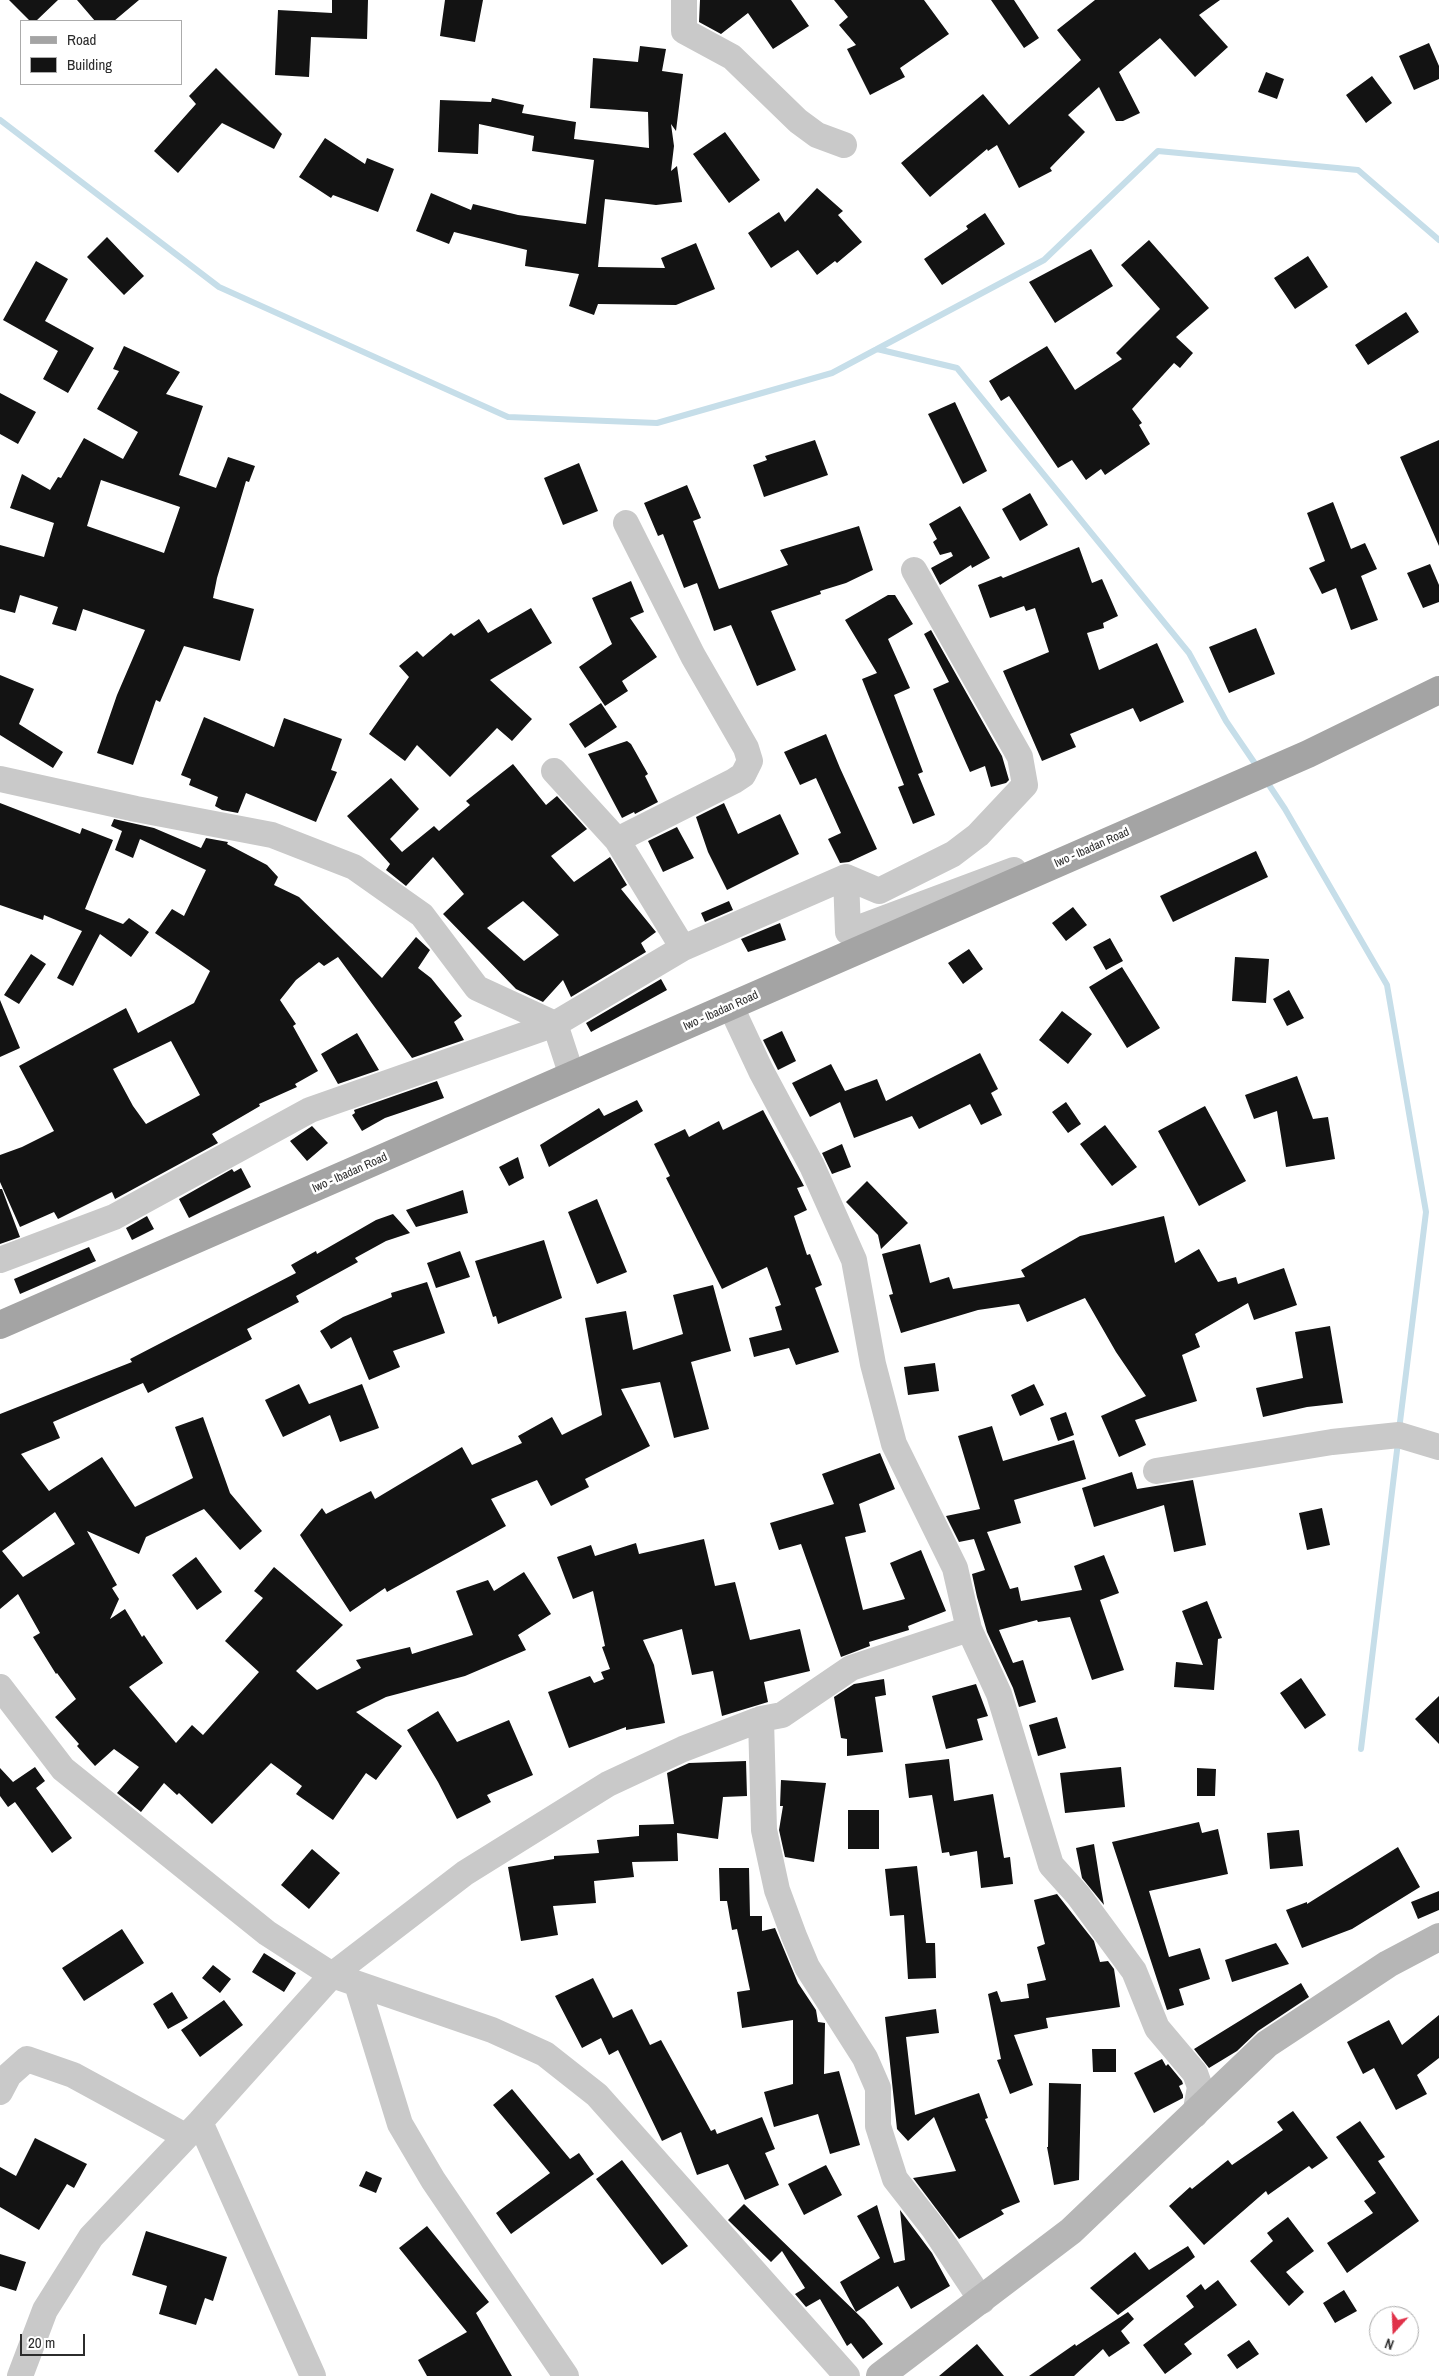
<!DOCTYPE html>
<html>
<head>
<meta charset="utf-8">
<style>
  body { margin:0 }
  #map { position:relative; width:1439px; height:2376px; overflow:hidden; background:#fff; font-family:"Archivo Narrow",sans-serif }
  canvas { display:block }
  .legend { position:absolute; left:20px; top:20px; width:162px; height:65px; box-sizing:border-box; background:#fff; border:1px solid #ababab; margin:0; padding:6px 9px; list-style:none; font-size:15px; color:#2c2c2c }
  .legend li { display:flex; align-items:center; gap:10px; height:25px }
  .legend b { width:25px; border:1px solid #ababab }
  .north { position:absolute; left:1369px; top:2306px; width:50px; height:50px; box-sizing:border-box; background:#fff; border:1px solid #ababab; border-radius:50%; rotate:200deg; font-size:14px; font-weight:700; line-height:20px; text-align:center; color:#2c2c2c }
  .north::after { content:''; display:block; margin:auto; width:18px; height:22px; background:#e03149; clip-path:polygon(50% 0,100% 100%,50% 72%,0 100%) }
  .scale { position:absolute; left:20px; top:2334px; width:65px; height:22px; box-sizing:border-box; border:2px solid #2c2c2c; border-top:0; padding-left:6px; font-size:15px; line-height:18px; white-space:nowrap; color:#2c2c2c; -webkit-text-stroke:4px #fff; paint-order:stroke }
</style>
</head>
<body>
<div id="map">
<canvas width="1439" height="2376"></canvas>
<ul class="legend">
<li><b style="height:6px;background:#a4a4a4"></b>Road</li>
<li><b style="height:14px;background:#131313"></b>Building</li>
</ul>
<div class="north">N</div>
<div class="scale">20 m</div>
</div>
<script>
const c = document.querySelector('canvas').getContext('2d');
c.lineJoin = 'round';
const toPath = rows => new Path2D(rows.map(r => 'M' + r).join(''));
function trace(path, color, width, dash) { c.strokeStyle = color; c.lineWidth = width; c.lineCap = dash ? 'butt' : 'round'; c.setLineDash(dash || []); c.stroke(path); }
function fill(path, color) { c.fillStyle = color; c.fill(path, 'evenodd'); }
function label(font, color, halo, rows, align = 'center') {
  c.font = font + ' "Archivo Narrow",sans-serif'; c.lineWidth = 5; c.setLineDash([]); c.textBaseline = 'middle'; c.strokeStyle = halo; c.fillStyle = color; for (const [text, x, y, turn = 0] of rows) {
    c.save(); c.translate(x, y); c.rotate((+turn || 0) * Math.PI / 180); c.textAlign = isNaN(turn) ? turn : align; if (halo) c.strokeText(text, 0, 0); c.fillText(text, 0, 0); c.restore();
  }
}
trace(toPath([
  [0,120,219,287,508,417,657,423,832,373,1044,260,1158,151,1358,170,1439,240],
  [877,349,957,368,1189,653,1226,721,1258,768],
  [1265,779,1285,809,1387,985,1426,1212,1399,1430],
  [1361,1749,1398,1442]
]), '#c6dee9', 6);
fill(toPath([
  [9,0,58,0,36,21,30,21],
  [77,0,139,0,114,21,95,21],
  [332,0,368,0,367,39,311,37,309,77,275,75,278,10,332,13],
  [445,0,483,0,475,42,440,36],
  [700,0,791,0,809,26,773,49,748,13,721,34,699,22],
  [834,0,924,0,949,34,900,68,905,77,870,95,847,49,856,45,839,25,848,17],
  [991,0,1014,0,1039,38,1024,48],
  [1095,0,1220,0,1199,15,1228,47,1195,77,1160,38,1119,72,1140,113,1123,121,1116,121,1099,87,1068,115,1085,132,1050,168,1052,171,1019,188,997,145,988,151,987,149,930,197,901,163,983,94,1009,125,1081,60,1057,30],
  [1429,43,1439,66,1439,79,1414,90,1399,56],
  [640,46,666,49,662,71,683,74,676,131,671,124,674,146,671,171,677,166,682,202,656,205,605,199,598,267,665,268,661,258,696,243,715,289,676,305,598,304,594,315,569,306,579,274,525,266,527,250,454,232,449,244,416,231,431,193,471,210,473,204,518,215,586,224,594,160,532,151,534,136,479,124,478,154,438,152,440,100,491,102,492,98,524,105,522,113,576,122,574,139,649,148,648,112,590,108,593,58,638,62],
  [216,68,282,134,274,149,222,123,178,173,154,151,196,104,189,96],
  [1266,72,1284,79,1277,99,1258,92],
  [1372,76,1392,103,1366,123,1346,95],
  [725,132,760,180,729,203,693,154],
  [325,138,365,164,367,158,394,169,378,212,333,195,331,198,299,177],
  [817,188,843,211,838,215,862,242,837,263,835,261,817,275,798,250,771,268,748,233,779,212,785,222],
  [985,213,1005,244,942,285,924,259,968,229,966,226],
  [107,237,144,276,124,295,87,257],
  [1149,240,1209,308,1176,337,1193,353,1180,368,1174,363,1132,409,1142,423,1139,425,1150,444,1105,475,1101,469,1086,480,1072,460,1058,468,1009,396,1001,401,989,381,1047,346,1075,390,1122,359,1116,353,1160,309,1121,265],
  [1091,249,1113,286,1055,323,1029,282],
  [1308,256,1328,287,1295,309,1274,278],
  [36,261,68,279,45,321,94,348,68,393,43,379,58,351,3,320],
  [1406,312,1419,332,1368,365,1355,345],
  [124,346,180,372,166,394,203,406,179,475,216,488,228,457,255,466,249,482,246,481,217,578,213,598,254,609,240,661,184,646,160,702,156,700,133,765,97,753,117,695,145,630,83,609,76,631,52,624,58,607,20,595,15,613,0,609,0,545,44,557,54,523,10,508,22,474,50,490,58,477,61,478,84,438,123,459,138,432,97,409,119,371,113,369],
  [101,480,180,507,164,553,87,526],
  [0,393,36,412,18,444,0,434],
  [955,402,987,471,963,484,928,414],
  [815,440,828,475,764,497,753,465,767,460,765,456],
  [1439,440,1439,546,1400,457],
  [579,463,598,511,563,525,544,478],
  [687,485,701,518,693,521,719,589,788,565,780,550,859,526,873,570,846,583,820,591,821,594,771,611,796,670,757,686,731,625,714,631,697,583,684,588,663,534,658,536,644,503],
  [1030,493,1048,525,1020,541,1002,509],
  [1333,502,1351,549,1365,543,1377,569,1361,576,1378,620,1351,630,1336,588,1322,594,1309,568,1325,561,1307,513],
  [960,506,990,558,972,568,971,565,940,585,931,568,953,556,951,552,940,555,933,542,937,539,929,524],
  [1079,547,1092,583,1102,579,1118,616,1103,623,1104,628,1087,633,1099,670,1157,643,1184,702,1140,722,1133,708,1070,734,1076,747,1042,761,1003,671,1049,652,1035,608,1026,611,1024,606,990,618,978,585,1001,576,1003,578],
  [1430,564,1439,585,1439,602,1423,608,1407,573],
  [631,581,644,612,630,618,657,657,622,681,628,691,605,706,579,667,612,644,592,598],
  [888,595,895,595,913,624,888,639,910,688,894,695,923,772,918,774,935,815,913,824,898,787,904,785,862,679,877,673,845,620],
  [531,608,552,643,490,680,532,719,512,741,497,728,450,777,417,745,405,761,369,734,409,677,399,666,417,651,423,657,451,633,454,636,479,619,488,633],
  [1256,628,1275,674,1229,693,1209,647],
  [931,630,1002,756,1009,780,1006,783,991,787,985,766,970,772,933,689,949,682,924,634],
  [0,675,34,689,19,724,63,752,53,768,0,735],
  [601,703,617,727,585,748,569,724],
  [204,717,274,747,284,718,342,739,331,770,337,772,316,822,246,793,238,813,222,810,215,806,218,797,189,785,191,779,181,775],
  [826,734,840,768,877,849,849,862,840,863,828,839,841,833,816,778,800,785,784,752],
  [627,741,631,744,648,774,645,776,658,802,635,814,634,812,622,818,588,754],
  [513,764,546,805,557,796,587,829,551,856,574,882,610,857,627,885,621,889,656,932,641,943,646,952,571,997,563,980,543,1002,516,989,443,914,464,894,433,857,406,886,386,870,390,864,347,816,391,778,419,809,390,839,402,852,434,826,439,831,470,805,466,801],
  [523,901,559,935,524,961,487,928],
  [0,803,80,834,82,828,113,840,85,909,123,924,129,918,149,932,131,957,100,934,73,986,57,978,82,931,44,915,43,920,0,905],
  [724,803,738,834,780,814,799,854,727,890,708,852,696,817],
  [114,819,154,828,201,848,206,838,228,842,227,844,267,865,278,877,274,885,299,897,382,978,416,937,430,950,418,968,431,978,462,1016,454,1022,464,1040,412,1058,338,957,324,966,319,962,296,980,280,1000,296,1024,293,1026,318,1071,295,1084,297,1087,259,1104,260,1106,212,1134,218,1143,115,1199,112,1192,58,1219,54,1212,20,1227,0,1182,0,1155,22,1147,54,1131,19,1066,126,1008,138,1033,194,1003,210,971,155,933,172,909,184,916,206,870,140,839,133,858,115,850,122,831,111,826],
  [171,1041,200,1095,146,1124,133,1106,113,1069],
  [677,827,694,858,663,872,648,841],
  [1256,851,1268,877,1173,922,1160,896],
  [729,901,733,910,705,922,701,913],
  [1073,907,1087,925,1066,941,1052,923],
  [780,923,786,940,748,952,741,939],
  [1110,938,1123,961,1106,970,1093,947],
  [969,949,983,969,963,984,948,963],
  [31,954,46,964,19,1004,4,995],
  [1235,957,1269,959,1266,1003,1232,1001],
  [1122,967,1160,1028,1127,1048,1089,987],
  [661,979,667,990,591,1032,586,1023],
  [1289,990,1304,1018,1287,1026,1273,999],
  [0,1000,20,1048,0,1057],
  [1062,1011,1092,1034,1068,1064,1039,1040],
  [782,1031,796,1061,778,1070,763,1040],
  [357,1033,379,1070,338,1084,321,1054],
  [980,1053,998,1089,991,1093,1002,1115,981,1125,970,1104,919,1129,912,1116,854,1138,840,1102,810,1117,792,1083,831,1064,845,1091,877,1079,886,1101],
  [1297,1076,1313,1119,1328,1117,1335,1159,1286,1167,1277,1111,1254,1119,1245,1095],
  [437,1081,444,1098,385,1118,362,1131,352,1115,355,1113,354,1110],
  [637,1100,643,1111,549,1167,540,1145,599,1108,604,1116],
  [1066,1102,1081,1124,1068,1133,1052,1112],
  [1205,1106,1246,1181,1199,1206,1158,1131],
  [763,1110,804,1186,797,1188,807,1210,794,1216,807,1255,810,1254,822,1285,815,1288,839,1352,796,1365,789,1348,754,1357,749,1338,782,1330,775,1307,781,1305,767,1267,722,1289,666,1178,670,1176,654,1144,685,1129,689,1137,719,1121,723,1130],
  [1105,1125,1137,1167,1112,1186,1080,1144],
  [312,1126,328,1143,307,1161,290,1141],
  [842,1144,851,1167,832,1174,822,1153],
  [518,1157,524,1178,509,1186,499,1167],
  [241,1168,251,1187,189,1218,179,1199,232,1169,234,1172],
  [867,1181,908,1223,881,1249,878,1235,846,1202],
  [0,1189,2,1189,20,1237,0,1244],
  [463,1190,468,1213,416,1227,406,1210],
  [597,1199,627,1272,597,1284,568,1212],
  [393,1214,410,1233,386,1241,355,1258,358,1262,296,1296,299,1302,247,1329,252,1339,148,1393,143,1383,53,1422,60,1438,21,1454,49,1491,102,1457,135,1507,193,1478,175,1427,203,1417,230,1493,262,1531,240,1550,204,1509,146,1537,139,1554,87,1531,117,1585,112,1588,119,1599,110,1619,125,1609,142,1637,144,1635,163,1663,129,1687,176,1743,192,1725,203,1735,259,1672,225,1641,263,1598,254,1591,274,1567,343,1625,296,1671,317,1690,361,1668,356,1660,410,1647,412,1654,473,1635,456,1591,488,1580,494,1591,524,1572,551,1614,518,1635,526,1650,465,1676,386,1697,356,1712,402,1746,376,1780,366,1773,333,1820,296,1794,302,1786,271,1763,212,1824,179,1793,177,1795,164,1783,141,1812,117,1793,139,1767,114,1749,95,1766,77,1746,79,1744,55,1717,76,1699,57,1673,56,1674,33,1637,40,1633,18,1594,0,1609,0,1414,132,1362,130,1359,296,1273,291,1265,316,1251,317,1254,376,1220],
  [55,1512,75,1544,23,1577,2,1551],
  [147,1216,154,1229,132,1240,126,1228],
  [1164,1216,1175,1263,1199,1249,1218,1282,1236,1277,1238,1284,1284,1268,1297,1305,1254,1320,1248,1303,1195,1334,1200,1347,1182,1355,1197,1401,1135,1420,1146,1445,1119,1457,1101,1416,1146,1396,1116,1352,1085,1298,1027,1322,1019,1304,978,1310,901,1333,889,1295,893,1294,882,1254,920,1244,930,1283,949,1277,953,1289,1025,1277,1021,1270,1080,1236],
  [544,1240,562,1298,498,1324,496,1316,493,1317,475,1261],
  [89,1247,96,1261,20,1294,14,1279],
  [460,1251,470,1277,436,1288,427,1263],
  [427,1282,445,1333,393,1351,400,1367,369,1380,351,1337,331,1349,320,1331,343,1317,392,1297,391,1293],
  [713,1285,731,1351,691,1362,709,1429,674,1438,660,1382,621,1389,650,1446,585,1479,589,1487,551,1506,537,1480,491,1499,506,1526,387,1592,385,1588,350,1612,300,1535,322,1508,326,1514,371,1491,375,1499,462,1447,472,1465,522,1443,518,1436,552,1417,562,1435,602,1415,585,1318,626,1311,633,1350,683,1334,673,1295],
  [1330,1326,1343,1403,1307,1407,1263,1417,1256,1388,1303,1378,1295,1332],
  [935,1363,939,1391,908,1395,904,1367],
  [299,1384,309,1404,362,1384,379,1428,340,1442,330,1415,283,1437,265,1400],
  [1034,1384,1044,1405,1020,1416,1011,1395],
  [1066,1412,1074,1435,1058,1441,1050,1418],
  [992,1426,1003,1461,1074,1440,1086,1479,1014,1500,1021,1523,987,1532,1010,1589,1018,1587,1021,1601,1082,1590,1074,1566,1104,1555,1119,1593,1100,1600,1124,1670,1092,1680,1070,1617,1038,1622,1037,1620,999,1630,1013,1663,1023,1660,1036,1702,1019,1707,1013,1688,987,1632,977,1597,972,1574,985,1570,974,1539,959,1542,946,1516,980,1509,958,1436],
  [880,1453,895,1489,859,1504,866,1532,845,1537,863,1610,905,1599,890,1563,921,1550,946,1611,908,1626,909,1630,869,1642,870,1646,841,1657,801,1544,779,1550,770,1523,834,1504,822,1474],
  [1132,1472,1137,1489,1193,1480,1206,1545,1174,1552,1164,1505,1094,1527,1082,1488],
  [1322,1508,1330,1545,1307,1550,1299,1513],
  [704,1539,715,1586,735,1582,750,1640,800,1629,810,1671,764,1682,768,1702,722,1716,713,1671,692,1675,682,1629,643,1640,654,1665,665,1723,626,1730,626,1727,569,1748,548,1692,590,1676,594,1683,604,1679,601,1672,610,1669,602,1647,605,1646,593,1591,573,1599,557,1557,591,1545,595,1556,636,1543,639,1554],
  [196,1557,222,1592,197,1610,172,1575],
  [1207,1601,1222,1638,1218,1639,1214,1690,1174,1687,1176,1662,1203,1665,1182,1611],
  [1301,1678,1326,1715,1305,1729,1280,1693],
  [884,1679,886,1695,875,1697,883,1752,847,1756,847,1739,841,1738,834,1697,854,1684],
  [976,1684,988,1716,977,1719,983,1740,946,1749,932,1696],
  [1439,1696,1439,1744,1415,1719],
  [438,1711,457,1742,509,1720,533,1775,487,1795,491,1802,457,1819,438,1782,407,1730],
  [1057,1717,1066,1748,1038,1756,1029,1725],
  [949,1759,954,1801,993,1794,1004,1858,1010,1857,1013,1884,981,1888,977,1851,950,1856,949,1852,942,1853,932,1795,909,1798,905,1764],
  [746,1761,747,1796,723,1797,718,1839,677,1833,678,1861,632,1862,634,1877,594,1881,596,1903,553,1906,558,1935,521,1941,508,1867,554,1859,554,1856,599,1853,597,1840,639,1836,639,1825,674,1824,667,1773,689,1763],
  [35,1767,45,1781,36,1788,72,1838,52,1853,15,1802,8,1807,0,1796,0,1768,13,1782],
  [1121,1767,1125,1807,1065,1813,1060,1773],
  [1197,1768,1216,1769,1215,1796,1197,1796],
  [781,1780,826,1783,814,1862,785,1857,779,1830,783,1806,780,1806],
  [848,1810,879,1810,879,1849,848,1849],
  [1199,1822,1202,1833,1218,1829,1228,1874,1149,1891,1169,1957,1200,1948,1210,1979,1179,1989,1184,2005,1167,2010,1112,1842],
  [1299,1830,1303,1866,1270,1869,1267,1833],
  [1094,1844,1101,1888,1104,1905,1082,1878,1076,1848],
  [1398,1847,1420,1887,1352,1929,1302,1948,1286,1910,1307,1902,1307,1904],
  [312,1849,340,1873,309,1909,281,1885],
  [917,1866,926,1943,935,1943,936,1978,908,1979,904,1915,890,1916,885,1869],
  [719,1868,749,1868,750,1916,762,1916,762,1931,775,1928,798,1983,816,2010,818,2022,825,2023,824,2074,839,2071,860,2145,830,2154,818,2114,774,2127,764,2092,793,2084,793,2020,742,2028,737,1992,750,1990,737,1929,732,1930,727,1901,720,1901],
  [1439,1891,1439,1910,1418,1919,1411,1902],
  [1057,1894,1094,1941,1100,1962,1108,1961,1114,1969,1120,2007,1046,2018,1048,2028,1014,2035,1033,2085,1010,2094,997,2060,1001,2059,988,1994,997,1991,1001,2002,1029,1998,1027,1984,1046,1980,1037,1947,1045,1944,1034,1900],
  [122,1929,144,1963,84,2001,62,1968],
  [1276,1943,1289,1964,1232,1982,1225,1960],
  [264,1953,296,1973,284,1992,252,1972],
  [213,1965,231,1979,220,1993,202,1978],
  [593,1978,613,2018,632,2009,650,2045,661,2040,711,2131,715,2129,717,2134,762,2117,775,2149,765,2153,779,2185,745,2200,728,2164,697,2175,681,2132,662,2141,618,2050,609,2055,601,2038,582,2048,555,1996],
  [1301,1983,1309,1997,1258,2031,1237,2051,1209,2068,1194,2049],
  [172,1992,188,2018,168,2029,153,2004],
  [224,2000,243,2025,200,2057,181,2030],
  [936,2009,939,2033,906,2037,915,2115,979,2093,988,2118,985,2119,1020,2202,1001,2210,1004,2214,959,2239,913,2178,956,2171,934,2117,908,2141,897,2129,885,2017],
  [1439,2015,1439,2058,1417,2075,1427,2094,1396,2110,1374,2068,1363,2074,1347,2042,1389,2020,1402,2045],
  [1092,2049,1116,2049,1116,2072,1093,2072],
  [1162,2059,1166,2066,1168,2064,1182,2081,1183,2084,1179,2086,1183,2095,1183,2098,1154,2113,1134,2073],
  [1049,2083,1081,2084,1079,2180,1054,2185,1047,2147,1048,2147],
  [512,2089,570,2159,579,2153,594,2174,511,2234,496,2213,550,2173,493,2105],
  [1293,2111,1328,2158,1312,2169,1309,2166,1268,2195,1266,2191,1204,2245,1169,2206,1190,2187,1192,2189,1228,2160,1232,2165,1283,2130,1277,2122],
  [1360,2121,1385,2157,1378,2161,1419,2221,1347,2273,1327,2243,1373,2213,1364,2201,1376,2193,1336,2137],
  [35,2138,87,2164,74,2188,67,2184,39,2230,0,2207,0,2167,16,2176],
  [622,2160,688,2246,662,2265,596,2179],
  [826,2165,842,2195,804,2215,788,2184],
  [366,2171,382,2178,376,2193,359,2186],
  [744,2204,864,2320,883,2344,863,2359,851,2343,847,2346,820,2299,806,2307,795,2294,805,2288,782,2251,771,2262,728,2220],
  [877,2205,894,2263,905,2260,900,2210,932,2253,950,2286,911,2309,898,2286,856,2312,840,2282,880,2258,857,2216],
  [1288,2217,1314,2251,1286,2272,1304,2292,1289,2306,1250,2261,1273,2241,1267,2233],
  [427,2226,489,2302,476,2313,512,2376,427,2376,418,2360,467,2332,399,2248],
  [146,2231,227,2257,213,2301,205,2298,196,2325,159,2314,167,2286,132,2275],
  [1188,2246,1195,2257,1118,2315,1090,2288,1135,2252,1149,2270],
  [0,2254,26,2262,16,2291,0,2286],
  [1218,2280,1237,2305,1184,2344,1192,2354,1165,2374,1143,2345,1194,2307,1186,2296,1201,2284,1205,2290],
  [1344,2290,1357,2311,1335,2323,1323,2303],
  [1128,2312,1134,2319,1121,2331,1130,2343,1109,2357,1103,2349,1074,2376,1029,2376,1075,2344,1076,2346],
  [1249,2340,1259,2354,1237,2369,1227,2355],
  [977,2344,1004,2376,939,2376]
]), '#131313');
trace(toPath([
  [684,0,684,31,732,57,798,121,817,135,844,145],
  [914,570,1020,757,1025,785,978,835,953,854,879,891,846,877,848,932,1014,870],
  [554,771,617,840,683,948],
  [0,779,136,809,272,835,354,867,422,915,477,988,555,1024,572,1076],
  [617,840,734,781,743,775,750,761,746,748,693,656,626,523],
  [731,1007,761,1071,812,1166,854,1260,873,1364,894,1444,955,1568,969,1629,999,1694,1051,1865,1078,1895,1134,1971,1157,2028,1195,2073,1200,2087,1195,2115],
  [0,1260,114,1217,310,1110,555,1024,683,948,846,877],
  [1156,1471,1332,1442,1399,1435,1439,1447],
  [0,1687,63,1769,267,1933,332,1975,492,2030,545,2054,597,2095,847,2376],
  [761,1719,764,1830,777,1890,794,1936,807,1967,865,2058,878,2088,878,2126,895,2179,934,2229,982,2301],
  [357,1984,400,2124,433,2180,566,2376],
  [0,2092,9,2075,27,2059,73,2075,185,2136],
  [200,2122,313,2376],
  [20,2376,45,2310,91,2237,200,2122,332,1975,465,1873,608,1784,683,1749,761,1719,782,1715,851,1668,969,1629]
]), '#c9c9c9', 26);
trace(toPath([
  [880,2376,1071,2231,1267,2044,1388,1964,1439,1937]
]), '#b6b6b6', 28);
trace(toPath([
  [0,1325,1308,754,1439,690]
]), '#a4a4a4', 28);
label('12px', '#2c2c2c', '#fff', [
  ["Iwo - Ibadan Road",1092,848,-24],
  ["Iwo - Ibadan Road",721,1011,-24],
  ["Iwo - Ibadan Road",350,1173,-24]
]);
</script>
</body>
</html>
